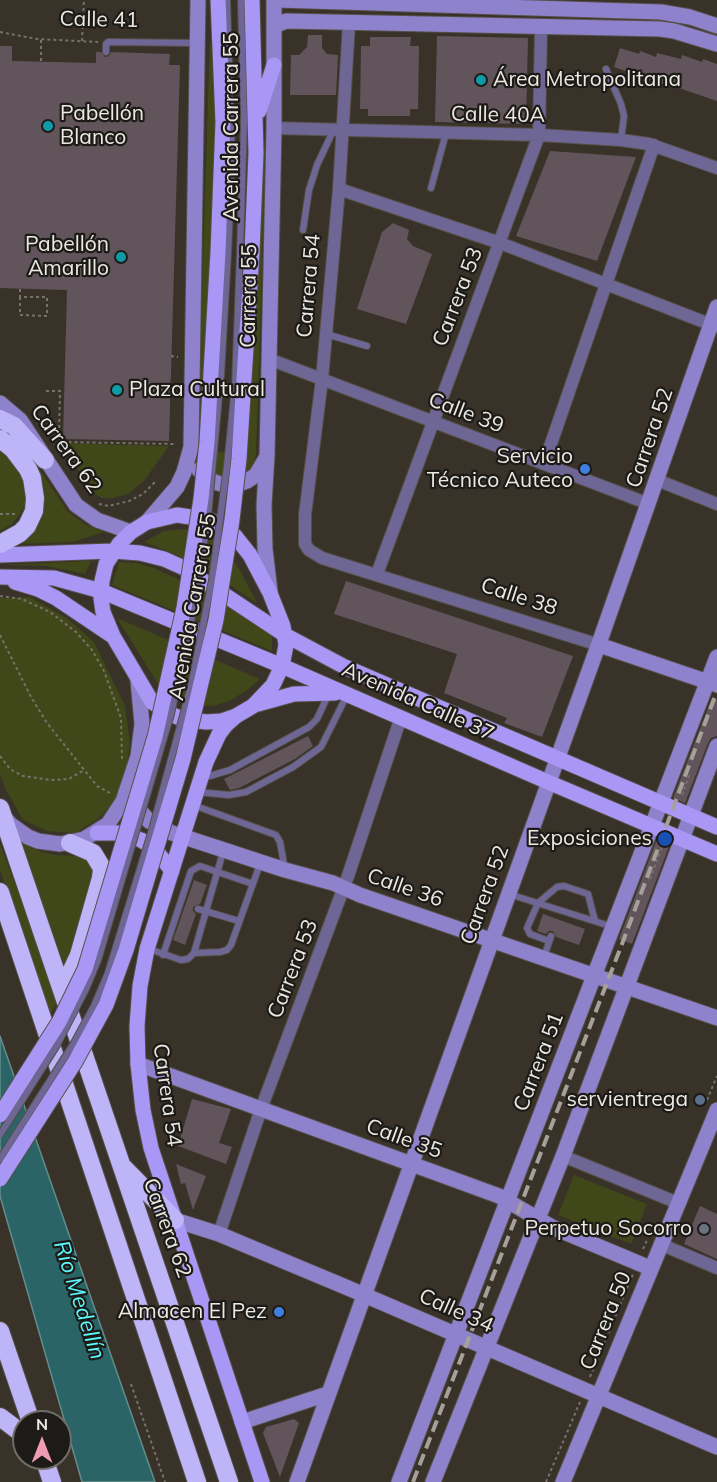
<!DOCTYPE html>
<html>
<head>
<meta charset="utf-8">
<style>
  body { margin:0 }
  #map { position:relative; width:717px; height:1482px; overflow:hidden; background:#383229; font-family:Mulish,sans-serif }
  canvas { display:block }
  .north { position:absolute; left:12px; top:1410px; width:60px; height:60px; box-sizing:border-box; background:#1d1b17; border:2px solid #706d69; border-radius:50%; rotate:0deg; font-size:16px; font-weight:700; line-height:24px; text-align:center; color:#ece9e3 }
  .north::after { content:''; display:block; margin:auto; width:21px; height:27px; background:#f19ab3; clip-path:polygon(50% 0,100% 100%,50% 72%,0 100%) }
</style>
</head>
<body>
<div id="map">
<canvas width="717" height="1482"></canvas>
<div class="north">N</div>
</div>
<script>
const c = document.querySelector('canvas').getContext('2d');
c.lineJoin = 'round';
function fill(path, color) { c.fillStyle = color; c.fill(path, 'evenodd'); }
const toPath = rows => new Path2D(rows.map(r => 'M' + r).join(''));
function trace(path, color, width, dash) { c.strokeStyle = color; c.lineWidth = width; c.lineCap = dash ? 'butt' : 'round'; c.setLineDash(dash || []); c.stroke(path); }
function label(font, color, halo, rows, align = 'center') {
  c.font = font + ' Mulish,sans-serif'; c.lineWidth = 4.5; c.setLineDash([]); c.textBaseline = 'middle'; c.strokeStyle = halo; c.fillStyle = color; for (const [text, x, y, turn = 0] of rows) {
    c.save(); c.translate(x, y); c.rotate((+turn || 0) * Math.PI / 180); c.textAlign = isNaN(turn) ? turn : align; if (halo) c.strokeText(text, 0, 0); c.fillText(text, 0, 0); c.restore();
  }
}
fill(toPath([
  [210,36,216,116,201,449,246,455,250,413,261,178,267,115,256,454,253,465,247,474,228,479,217,476,199,457,197,449],
  [0,428,22,443,68,512,86,525,104,532,73,542,17,544,40,519,43,512,42,499,0,432],
  [61,443,169,446,144,481,128,494,113,498,101,498,92,491],
  [0,448,22,469,28,503,12,524,0,531],
  [183,529,196,531,211,537,224,548,240,570,257,603,205,569,173,553,144,542,164,531],
  [91,561,85,574,46,566,1,565],
  [119,562,136,563,154,568,203,591,272,635,272,651,112,585],
  [30,597,68,619,94,642,125,706,130,744,124,784,116,802,96,820,75,833,47,831,23,820,6,790,0,774,0,598],
  [117,618,260,679,246,691,229,701,212,706,182,703,169,696,158,684],
  [19,842,39,851,56,855,80,856,86,858,90,863,92,870,91,886,75,944,64,964],
  [0,844,59,999,50,1015,0,870],
  [574,1175,647,1204,631,1244,558,1215]
]), '#404718');
const water = toPath([
  [0,1036,155,1482,82,1482,0,1196,0,1036]
]);
fill(water, '#2a6466');
trace(water, '#648c8c', 1.5);
fill(toPath([
  [308,35,322,35,322,48,327,54,338,55,336,95,290,95,291,55,299,55,307,47],
  [437,36,528,38,526,124,435,122],
  [370,37,411,37,410,46,419,46,418,109,410,109,410,116,368,116,368,109,360,109,361,46,370,46],
  [0,46,12,46,12,61,96,63,96,52,101,52,105,57,109,56,111,52,170,54,169,65,180,65,169,441,63,439,67,290,0,288],
  [620,48,639,54,640,51,656,57,657,53,681,59,682,55,702,62,703,59,717,64,717,101,670,85,670,87,614,67],
  [550,151,636,157,597,261,516,236],
  [393,223,409,230,407,239,413,246,432,254,406,324,357,309,382,232],
  [346,581,573,656,542,737,504,723,507,718,444,693,457,654,334,614],
  [712,698,717,700,717,736,711,738,708,743,685,803,673,798],
  [308,736,313,746,295,759,239,788,230,790,224,779],
  [657,839,670,844,632,944,619,939],
  [194,880,207,885,200,904,193,907,193,911,196,914,185,945,173,940],
  [543,914,585,929,579,945,556,937,553,931,549,931,546,934,537,931],
  [192,1099,231,1109,219,1143,232,1147,226,1164,178,1146],
  [176,1164,206,1176,193,1210,185,1183,181,1184],
  [700,1206,717,1214,717,1259,684,1244],
  [294,1419,299,1423,280,1477,263,1433,266,1427]
]), '#61555b');
const lane = toPath([
  [227,0,232,160,228,253],
  [106,52,106,44,108,42,198,43],
  [606,69,621,104,624,116,621,140],
  [431,188,446,133],
  [303,230,309,190,317,165,334,129],
  [240,253,244,120,241,0],
  [326,334,367,346],
  [203,778,230,770,309,727,317,719,329,693],
  [197,792,229,795,246,792,293,767,321,747,347,695],
  [193,805,276,835,280,842,285,870],
  [509,894,613,927],
  [198,909,239,921],
  [549,941,530,934,527,928,538,903,557,887,564,886,588,894,595,921],
  [149,949,181,960,188,959,194,953,223,852],
  [194,953,220,952,227,950,231,945,260,864],
  [163,955,191,871,200,866,253,884],
  [544,957,551,936]
]);
const street = toPath([
  [349,23,339,189,322,379,305,515,305,544,309,550,322,558,599,645],
  [274,128,539,135,621,140,649,144,717,168],
  [339,189,500,243,717,327],
  [269,359,649,504],
  [544,464,654,145],
  [657,480,717,504],
  [377,574,539,135,541,28],
  [563,1156,678,1203],
  [219,1234,261,1109,348,876,401,717],
  [660,1244,717,1268]
]);
const secondary = toPath([
  [278,0,661,12,690,17,717,26],
  [274,26,286,21,660,29,674,31,717,44],
  [0,403,20,420,76,505,97,520,131,532],
  [199,470,214,482,225,485,236,485,247,481,256,475,266,458],
  [147,522,177,487,184,472,191,447,198,0],
  [270,591,265,549,264,505,267,456,274,128,274,0],
  [599,645,717,685],
  [128,791,140,811,149,821,172,833,285,870,333,883,360,895,717,1018],
  [4,817,11,825,28,837,38,841,60,844,84,839,108,824,123,801,138,756,142,724,138,681],
  [138,1064,499,1196,552,1227,650,1268],
  [175,1220,219,1234,348,1288,717,1447],
  [242,1422,327,1394],
  [297,1482,603,632,717,307],
  [399,1482,717,657],
  [433,1482,563,1156,717,746],
  [563,1482,717,1110]
]);
const primary = toPath([
  [218,0,223,122,218,252],
  [259,111,274,65],
  [252,252,256,153,252,0],
  [177,515,210,520,235,536,250,555,270,593,283,626,286,645,282,666,273,685,253,706,236,716,221,721,206,722,180,718,168,713,152,702,113,636,103,612,101,598,102,581,106,564,119,544,131,532,147,522,177,515],
  [0,555,113,551,140,553,164,559,184,568,285,635,345,667,717,827],
  [0,577,54,578,101,591,282,666,548,782,717,854],
  [15,582,38,589,56,598,111,635],
  [258,704,294,694,335,693],
  [236,716,226,725,219,734,206,762,147,949,140,986,137,1026,138,1064,143,1110,151,1148,262,1482],
  [97,833,122,833,141,840,154,848,172,871]
]);
const highway = toPath([
  [0,419,14,426,45,460],
  [0,439,13,449,28,469,32,478,35,498,34,511,27,526,20,533,0,544],
  [0,808,229,1482],
  [0,892,197,1482],
  [63,989,79,955,101,878,102,868,93,853,70,843],
  [124,1168,175,1220],
  [0,1331,31,1422],
  [0,1417,24,1435],
  [44,1458,52,1482]
]);
trace(lane, '#554f47', 8);
trace(street, '#554f47', 14);
trace(secondary, '#554f47', 17);
trace(primary, '#554f47', 17);
trace(highway, '#554f47', 20);
trace(toPath([
  [0,32,37,39,98,42],
  [41,40,41,62],
  [82,41,84,0],
  [20,289,20,297,47,297,47,316,20,315,20,297],
  [171,356,178,357],
  [46,391,60,391,59,433,62,442,176,444],
  [99,504,109,506,129,501,143,494,155,482],
  [0,514,18,514],
  [0,596,22,599,50,612,76,632,92,650,104,671,121,718,122,759],
  [0,635,31,697,47,723,97,786,112,794],
  [0,756,10,769,23,776,51,780,69,779,84,770],
  [682,795,690,773],
  [650,879,662,847],
  [707,1100,717,1076],
  [643,1249,648,1238],
  [590,1377,633,1274],
  [131,1384,165,1482],
  [546,1482,580,1402]
]), '#77726a', 2, [3, 3]);
trace(lane, '#6e6795', 6);
trace(street, '#6e6795', 12);
trace(secondary, '#8f82cc', 15);
trace(primary, '#a997f6', 15);
trace(highway, '#beb4f8', 18);
trace(toPath([
  [413,1482,622,944,717,691]
]), '#a5a19a', 4, [12, 6]);
const laneBridge = toPath([
  [0,1135,57,1045,86,989,98,960,171,714,194,607,208,516,221,375,228,253],
  [0,1159,74,1043,94,1006,108,973,151,833,191,686,212,580,227,466,235,387,240,253]
]);
const primaryBridge = toPath([
  [0,1115,59,1022,85,969,155,737,184,608,201,499,207,442,218,252],
  [0,1179,75,1062,106,1005,126,950,183,759,216,620,232,520,239,459,252,252]
]);
trace(laneBridge, '#554f47', 8, []);
trace(primaryBridge, '#554f47', 17, []);
trace(laneBridge, '#6e6795', 6);
trace(primaryBridge, '#a997f6', 15);
for (const [x, y, r, color] of [
  [481,80,6,"#0f9aa8"],
  [48,126,6,"#0f9aa8"],
  [121,257,6,"#0f9aa8"],
  [117,390,6,"#0f9aa8"],
  [585,469,6,"#3f7fe0"],
  [665,839,8,"#1a4fb4"],
  [700,1100,6,"#5c6f8a"],
  [704,1229,6,"#6b7280"],
  [279,1312,6,"#3f7fe0"]
]) { const dot = new Path2D(); dot.arc(x, y, r, 0, 2 * Math.PI); c.fillStyle = color; c.fill(dot); trace(dot, '#1d1b17', 2); }
label('21px', '#ece9e3', '#1d1b17', [
  ["Calle 41",99,20,1],
  ["Calle 40A",498,115,1],
  ["Avenida Carrera 55",232,127,-90],
  ["Carrera 54",309,286,-85],
  ["Carrera 55",249,296,-89],
  ["Carrera 53",458,297,-69],
  ["Calle 39",466,413,21],
  ["Carrera 52",650,438,-71],
  ["Carrera 62",66,449,54],
  ["Calle 38",519,597,18],
  ["Avenida Carrera 55",193,607,-80],
  ["Avenida Calle 37",418,702,24],
  ["Calle 36",405,888,19],
  ["Carrera 52",485,895,-70],
  ["Carrera 53",293,969,-69],
  ["Carrera 51",539,1062,-69],
  ["Carrera 54",167,1095,82],
  ["Calle 35",404,1139,20],
  ["Carrera 62",167,1228,70],
  ["Calle 34",456,1311,24],
  ["Carrera 50",606,1321,-68]
]);
label('21px', '#ece9e3', '#1d1b17', [
  ["Área Metropolitana",493,80,"left"],
  ["Pabellón",60,114,"left"],
  ["Blanco",60,138,"left"],
  ["Pabellón",109,245],
  ["Amarillo",109,269],
  ["Plaza Cultural",129,390,"left"],
  ["Servicio",573,457],
  ["Técnico Auteco",573,481],
  ["Exposiciones",652,839],
  ["servientrega",688,1100],
  ["Perpetuo Socorro",692,1229],
  ["Almacen El Pez",267,1312]
], 'right');
label('italic 22px', '#5bfafe', '#1d1b17', [
  ["Río Medellín",79,1300,72]
]);
</script>
</body>
</html>
